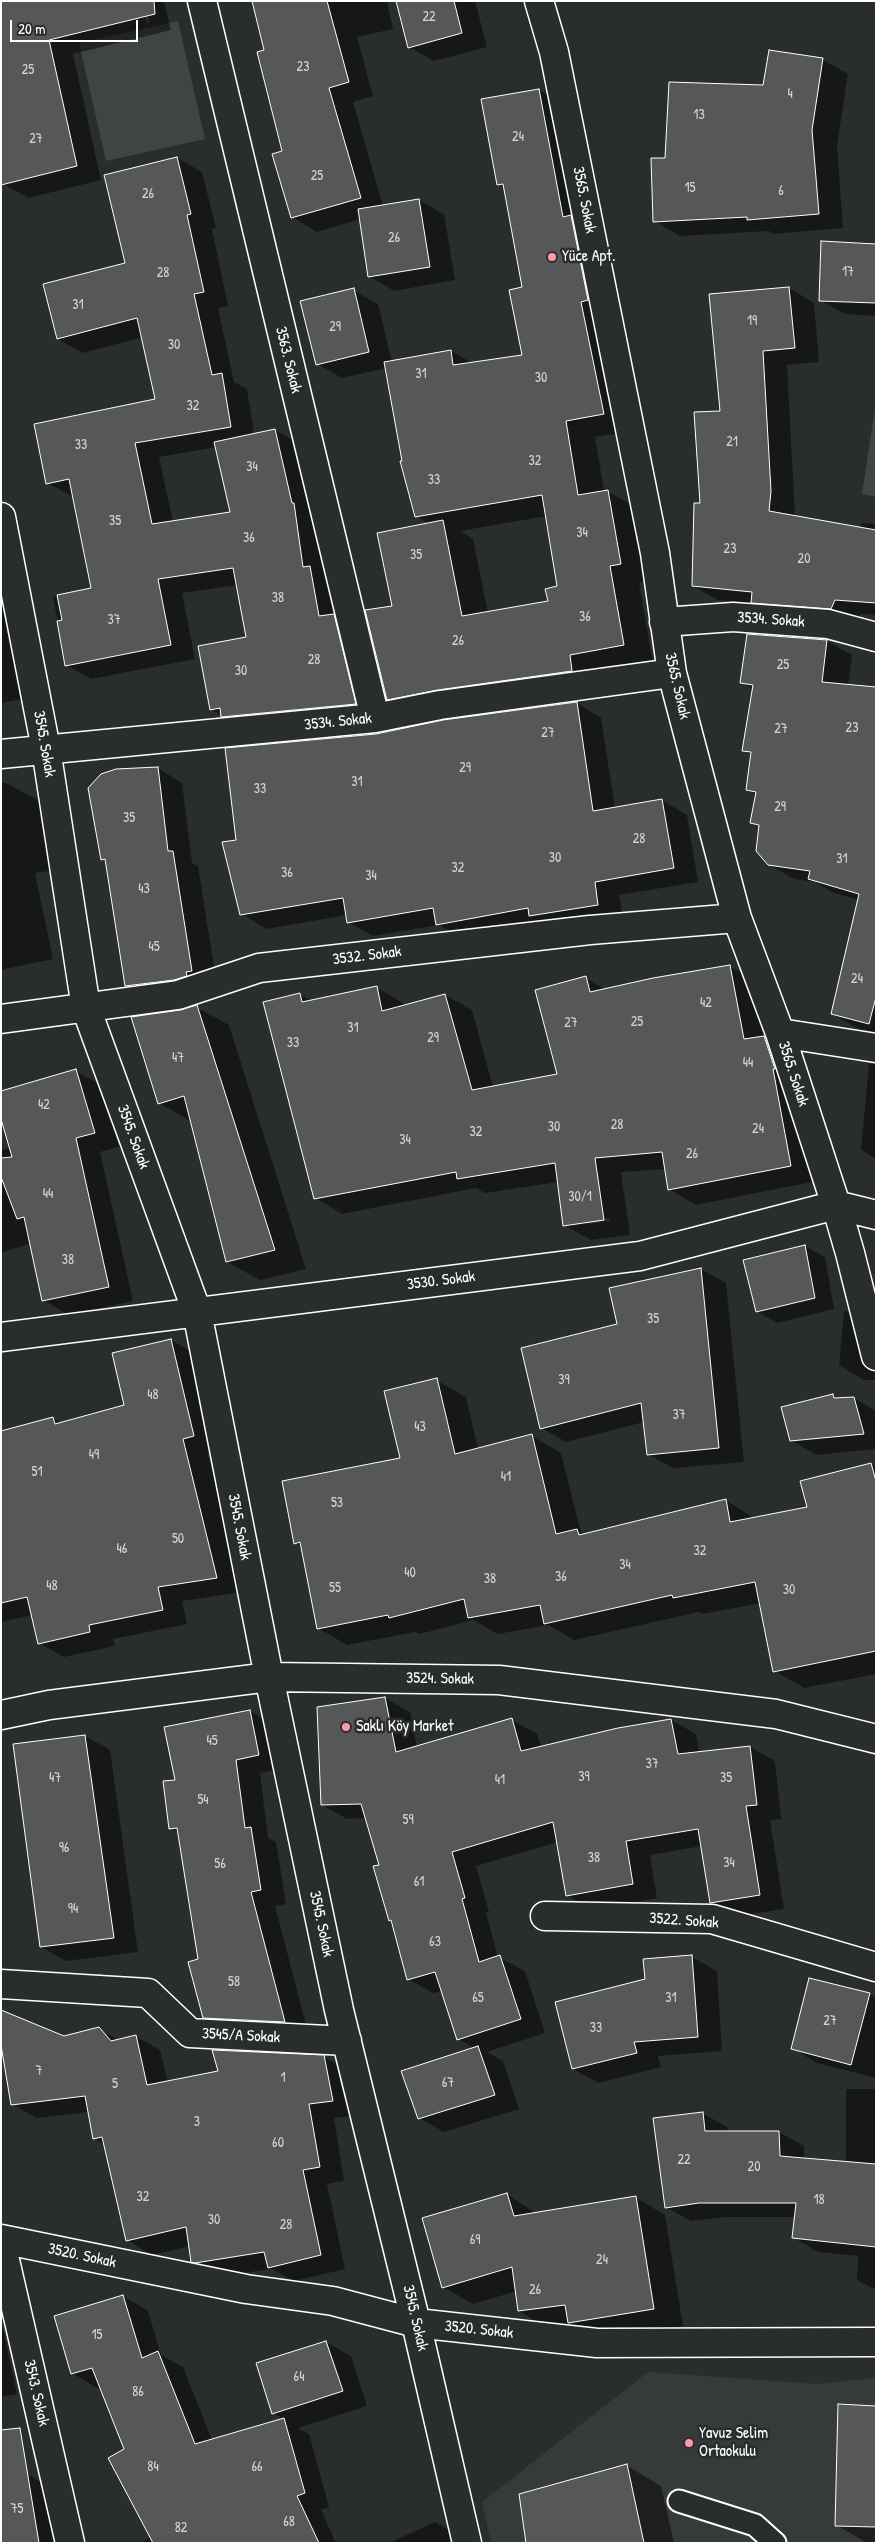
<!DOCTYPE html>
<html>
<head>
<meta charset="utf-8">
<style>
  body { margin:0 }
  #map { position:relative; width:877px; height:2544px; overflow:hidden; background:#2a2d2e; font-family:"Patrick Hand",sans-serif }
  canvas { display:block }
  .frame { position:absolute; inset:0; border:2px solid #fff; pointer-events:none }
  .scale { position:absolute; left:10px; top:20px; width:128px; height:22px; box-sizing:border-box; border:2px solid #fff; border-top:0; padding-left:6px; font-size:15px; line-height:18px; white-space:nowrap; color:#fff; -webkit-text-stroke:4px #2a2d2e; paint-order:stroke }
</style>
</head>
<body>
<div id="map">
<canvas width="877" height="2544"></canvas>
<div class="frame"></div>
<div class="scale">20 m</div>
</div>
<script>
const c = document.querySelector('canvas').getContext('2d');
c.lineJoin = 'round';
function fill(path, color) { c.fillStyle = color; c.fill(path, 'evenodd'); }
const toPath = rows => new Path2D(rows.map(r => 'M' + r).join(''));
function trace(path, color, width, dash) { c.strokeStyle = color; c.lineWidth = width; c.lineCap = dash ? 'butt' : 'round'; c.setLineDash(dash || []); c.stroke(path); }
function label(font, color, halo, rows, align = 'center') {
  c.font = font + ' "Patrick Hand",sans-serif'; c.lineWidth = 5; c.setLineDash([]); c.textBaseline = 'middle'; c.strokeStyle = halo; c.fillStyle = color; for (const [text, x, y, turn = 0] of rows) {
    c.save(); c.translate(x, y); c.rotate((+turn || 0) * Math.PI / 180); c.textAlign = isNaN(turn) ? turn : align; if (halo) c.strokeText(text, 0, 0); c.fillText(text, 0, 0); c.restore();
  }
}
fill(toPath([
  [648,2372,818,2384,876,2378,876,2543,491,2543,482,2502]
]), '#373a3b');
fill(toPath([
  [178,21,205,139,106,161,79,43],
  [876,401,876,497,862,494]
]), '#414445');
fill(toPath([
  [1,1,141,1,147,23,149,22,144,1,164,1,171,30,73,54,101,180,28,198,4,184],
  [254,1,387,1,393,29,357,37,373,96,353,102,383,206,419,200,444,214,455,280,394,291,369,276,360,219,317,232,292,217,284,152,266,50],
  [397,1,475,1,487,47,434,61,409,47],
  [770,51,823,60,848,74,837,145,843,228,773,234,769,231,680,236,655,221,667,159,764,87],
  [539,90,569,107,633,431,595,437,604,491,607,491,637,508,650,581,639,583,653,662,599,672,418,716,388,699,393,607,430,524,416,516,386,368,342,378,317,364,353,290,378,304,392,362,451,351,472,363,523,356,523,288,504,188,498,184],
  [547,516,559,588,549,602,488,613,473,539,460,531],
  [177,158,202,172,216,228,212,229,228,306,218,308,234,382,247,389,254,434,275,430,299,444,380,718,247,731,211,709,248,638,238,585,182,593,195,659,91,679,66,665,53,597,93,589,74,497,47,483,157,400,143,337,83,353,58,339,127,264],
  [217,447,232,513,173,522,159,457],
  [876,245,876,316,845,314,820,300],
  [789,288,814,303,819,362,787,365,795,516,861,528,861,523,876,524,876,615,860,614,856,622,777,616,755,604,718,600,693,586,701,505,721,412],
  [1,576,39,696,1,703],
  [827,641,852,655,848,686,876,688,876,1033,857,1028,832,1014,859,900,834,893,815,882,794,879,768,864,760,827,751,822,757,795,748,790,752,755,743,750,753,689,741,682],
  [577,703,601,718,615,808,662,800,687,815,698,882,619,895,623,919,462,938,439,925,373,936,348,922,347,915,266,929,242,914,237,841,377,735],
  [158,768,182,783,192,863,198,866,217,985,151,1000,127,986,107,861,103,859],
  [1,783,6,783,47,805,56,870,35,873,53,959,1,970],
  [729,966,756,981,767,1040,791,1054,817,1181,696,1205,669,1189,666,1169,621,1172,630,1235,591,1240,564,1225,558,1182,485,1193,476,1188,342,1214,315,1198,299,994,312,1001,377,988,403,1003,404,1007,445,995,472,1010,493,1087,559,1075,586,978,606,990],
  [610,1218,610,1221,587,1224,587,1221],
  [196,1007,229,1025,306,1269,260,1280,227,1262,192,1122,159,1103,180,1012],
  [869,1064,876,1064,876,1159,861,1150],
  [76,1071,101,1085,119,1147,100,1152,133,1301,68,1315,44,1300,31,1243,1,1253,1,1150,11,1147],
  [805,1246,825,1257,834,1309,777,1323,758,1312],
  [701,1269,726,1283,744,1462,673,1468,648,1454,644,1422,566,1442,541,1428,618,1325],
  [848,1311,873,1326,876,1335,876,1380,864,1380,839,1365,844,1312],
  [171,1340,196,1354,219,1450,208,1453,242,1592,182,1601,187,1624,113,1639,115,1646,64,1657,39,1643,33,1615,1,1622,1,1432,53,1418,62,1424,126,1406],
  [436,1380,466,1397,478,1449,532,1436,561,1453,581,1533,584,1535,726,1500,755,1519,808,1508,871,1465,876,1467,876,1674,804,1688,775,1671,761,1603,703,1614,699,1612,574,1640,548,1625,498,1634,473,1620,420,1634,415,1632,347,1645,318,1628,302,1547,296,1543,401,1459],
  [833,1395,839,1399,854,1398,876,1411,876,1449,816,1455,791,1440],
  [385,1698,410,1712,417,1747,512,1720,537,1734,541,1747,671,1720,696,1734,699,1752,750,1747,775,1761,781,1819,770,1820,784,1909,736,1916,711,1902,702,1846,650,1855,657,1898,592,1910,567,1895,558,1842,476,1866,489,1912,486,1913,498,1957,525,1971,545,2033,487,2052,503,2061,519,2109,444,2132,419,2118,474,2048,458,2039,442,1991,433,1993,408,1979,390,1920,380,1865,366,1818,347,1819,322,1805],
  [250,1711,274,1725,283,1769,260,1773,268,1838,276,1842,286,1904,275,1906,309,2036,230,2032,204,2017,199,1960,179,1833,170,1828,177,1781],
  [85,1736,110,1750,138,1952,66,1961,41,1947],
  [692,1957,717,1971,722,2051,658,2056,661,2067,598,2083,573,2069,646,1980],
  [869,1994,876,1998,876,2078,817,2063,792,2048],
  [98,2029,119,2040,135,2036,160,2050,168,2082,324,2057,349,2071,358,2115,334,2118,344,2181,327,2184,345,2269,294,2281,272,2269,221,2276,192,2261,190,2246,152,2255,127,2240,105,2145,94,2138,89,2112,37,2118,12,2104,64,2037],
  [846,2089,876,2089,876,2290,857,2280,858,2256,818,2252,794,2238,796,2217,725,2217,691,2221,666,2207,702,2113,727,2127,728,2132,779,2132,804,2146,804,2159,846,2163],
  [507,2194,537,2214,635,2197,665,2215,683,2326,599,2340,573,2324,548,2328,519,2311,517,2291,473,2304,443,2287],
  [123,2296,148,2311,161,2355,183,2367,212,2440,285,2419,273,2413,326,2342,351,2356,367,2406,298,2428,309,2434,329,2507,321,2510,336,2543,140,2543,151,2537,126,2450,101,2387,97,2388,72,2373],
  [1,2319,17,2394,1,2397],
  [876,2407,876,2543,867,2543,836,2525],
  [626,2465,661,2486,674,2543,528,2543],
  [27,2474,54,2490,63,2543,1,2543],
  [435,2522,460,2536,462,2543,389,2543]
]), '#0007');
const building = toPath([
  [1,1,154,1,155,14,49,40,77,166,1,185,1,1],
  [252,1,327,1,349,82,329,88,361,198,291,218,272,154,282,151,257,52,264,50,252,1],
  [396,1,454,1,462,33,408,48,396,1],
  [769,50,823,58,812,130,819,214,747,220,747,217,653,222,651,158,665,158,669,82,763,85,769,50],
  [539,89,563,217,571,215,588,300,581,302,604,414,566,421,578,495,608,490,621,564,610,566,624,645,570,655,572,671,438,690,387,700,365,610,392,606,377,533,443,520,462,616,548,601,545,589,557,586,542,495,415,517,400,461,402,461,384,362,451,350,453,365,522,355,509,290,522,287,503,184,497,185,481,99,539,89],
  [177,157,191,214,187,215,204,292,194,294,212,375,222,373,231,427,135,443,152,524,230,512,214,442,275,429,292,503,294,503,303,567,310,566,319,616,334,614,356,704,221,717,220,708,210,710,198,646,246,637,233,568,158,579,171,645,65,666,57,621,62,620,57,595,91,588,69,479,46,484,34,424,155,399,137,318,57,339,43,284,125,263,104,175,177,157],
  [419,199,430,267,368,277,358,209,419,199],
  [821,241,876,244,876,303,819,301,821,241],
  [789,287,795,348,763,351,771,491,769,511,876,530,876,603,835,600,831,609,751,603,752,592,692,586,694,503,700,503,694,412,720,411,709,294,789,287],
  [354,288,369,352,316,365,300,301,354,288],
  [747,634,827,640,822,682,876,687,876,997,869,1024,831,1014,859,894,808,879,810,871,768,865,756,851,759,825,750,823,756,792,746,790,751,752,742,751,753,685,740,683,747,634],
  [577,702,593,811,662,799,674,868,595,882,598,905,529,916,528,908,436,925,433,908,347,923,343,898,240,915,222,842,236,840,225,748,376,734,443,720,577,702],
  [158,767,168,851,173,851,192,971,186,972,187,976,174,980,125,986,105,859,101,860,88,788,101,774,116,769,158,767],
  [730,965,744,1039,764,1036,775,1069,773,1069,791,1166,668,1190,662,1152,595,1158,604,1220,563,1226,555,1163,457,1179,456,1172,314,1199,263,1002,300,993,302,1002,377,986,382,1011,445,994,472,1090,557,1074,535,990,586,976,590,992,653,978,730,965],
  [197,1005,275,1250,226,1262,184,1096,158,1104,131,1017,180,1010,197,1005],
  [76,1069,95,1133,76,1138,109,1287,42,1301,24,1217,17,1219,1,1177,1,1158,12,1157,1,1119,1,1091,76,1069],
  [805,1245,815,1298,756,1312,743,1260,805,1245],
  [701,1268,719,1448,647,1455,641,1403,540,1429,521,1348,617,1324,609,1288,701,1268],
  [171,1339,194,1436,183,1439,217,1578,158,1587,163,1610,89,1625,90,1632,38,1644,27,1597,1,1603,1,1431,53,1417,55,1424,124,1405,112,1353,171,1339],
  [437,1378,455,1454,532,1434,556,1534,577,1529,579,1535,726,1499,730,1522,807,1507,800,1481,871,1463,876,1481,876,1651,773,1672,755,1582,673,1598,672,1595,544,1624,540,1605,468,1618,464,1599,389,1618,388,1615,317,1629,300,1542,294,1544,282,1481,400,1458,384,1391,437,1378],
  [833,1394,834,1398,854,1397,864,1434,790,1441,781,1407,833,1394],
  [385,1697,396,1752,512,1718,521,1751,618,1728,671,1719,678,1754,750,1746,757,1805,746,1806,760,1895,710,1903,698,1829,626,1841,633,1884,566,1896,553,1822,452,1852,465,1898,462,1899,479,1962,500,1955,521,2019,457,2040,435,1972,407,1980,391,1920,389,1921,373,1866,379,1865,361,1804,321,1805,317,1707,385,1697],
  [250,1710,259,1755,236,1760,245,1828,251,1827,261,1890,251,1892,285,2022,203,2018,188,1962,198,1959,177,1828,169,1829,163,1781,175,1780,164,1727,250,1710],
  [85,1735,114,1938,40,1947,13,1744,85,1735],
  [692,1955,698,2037,634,2042,637,2053,572,2069,555,2002,645,1979,643,1959,692,1955],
  [809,1978,870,1993,851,2065,791,2049,809,1978],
  [1,2010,64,2036,99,2027,111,2041,136,2035,147,2085,218,2071,212,2050,324,2055,333,2101,309,2104,320,2167,303,2170,321,2255,268,2268,264,2252,195,2263,191,2262,186,2227,126,2241,102,2137,93,2139,85,2096,11,2105,1,2045,1,2010],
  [478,2046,495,2095,418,2119,401,2071,478,2046],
  [703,2112,705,2131,779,2131,780,2156,876,2164,876,2247,792,2238,796,2203,699,2203,665,2208,653,2118,703,2112],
  [507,2193,514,2216,636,2196,654,2309,568,2323,565,2305,518,2311,512,2267,442,2288,422,2218,507,2193],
  [123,2295,142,2358,158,2351,195,2444,284,2418,305,2493,297,2496,319,2543,153,2543,108,2458,124,2449,92,2368,71,2374,54,2316,123,2295],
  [326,2341,343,2391,272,2414,256,2363,326,2341],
  [838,2404,876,2406,876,2527,835,2526,838,2404],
  [20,2428,39,2543,1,2543,1,2430,20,2428],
  [627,2464,644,2543,526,2543,519,2494,627,2464]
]);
fill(building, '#555758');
trace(building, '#fff', 1);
const lane = toPath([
  [679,2501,755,2525,775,2543]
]);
const street = toPath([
  [202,1,375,718],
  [539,1,554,52,655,553,672,673,737,918,780,1033,836,1205,850,1253,876,1356],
  [1,517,46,749,86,1008,197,1312,269,1677,339,2010,416,2323,467,2543],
  [664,622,733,617,828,624,876,637],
  [1,754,375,718,440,705,672,673],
  [1,1019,178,995,259,968,590,930,737,918],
  [780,1033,876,1048],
  [1,1337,640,1256,836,1205,876,1215],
  [1,1715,49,1705,269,1677,499,1680,776,1714,876,1739],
  [545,1916,712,1919,876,1967],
  [1,1984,148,1993,190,2033,347,2041],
  [1,2239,246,2289,333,2301,416,2323,597,2343,876,2342],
  [1,2243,70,2543]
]);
trace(lane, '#fff', 25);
trace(street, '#fff', 31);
trace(lane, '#2a2d2e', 21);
trace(street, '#2a2d2e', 28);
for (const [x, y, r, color] of [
  [552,257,5,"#ff9aa2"],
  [346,1727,5,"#ff9aa2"],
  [689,2443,5,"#ff9aa2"]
]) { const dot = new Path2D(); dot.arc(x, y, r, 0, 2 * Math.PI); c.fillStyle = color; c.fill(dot); trace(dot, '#2a2d2e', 2); }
label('14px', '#d4d5d5', null, [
  ["22",429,17],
  ["23",303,67],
  ["25",28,70],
  ["4",790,94],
  ["13",699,115],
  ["24",518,137],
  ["27",36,139],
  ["25",317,176],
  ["15",690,188],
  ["6",781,191],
  ["26",148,194],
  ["26",394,238],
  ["17",848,272],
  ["28",163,273],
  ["31",78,305],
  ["19",752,321],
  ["29",335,327],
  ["30",174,345],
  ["31",421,374],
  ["30",541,378],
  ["32",193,406],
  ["21",732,442],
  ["33",81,445],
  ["32",535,461],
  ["34",252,467],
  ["33",434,480],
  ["35",115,521],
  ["34",582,533],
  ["36",249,538],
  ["23",730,549],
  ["35",416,555],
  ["20",804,559],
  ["38",278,598],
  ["36",585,617],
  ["37",114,620],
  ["26",458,641],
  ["28",314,660],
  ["25",783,665],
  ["30",241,671],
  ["23",852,728],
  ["27",781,729],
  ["27",548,733],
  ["29",465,768],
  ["31",357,782],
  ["33",260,789],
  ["29",780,807],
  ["35",129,818],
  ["28",639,839],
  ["30",555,858],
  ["31",842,859],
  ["32",458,868],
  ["36",287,873],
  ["34",371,876],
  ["43",144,889],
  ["45",154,947],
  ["24",857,979],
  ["42",706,1003],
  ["25",637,1022],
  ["27",571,1023],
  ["31",353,1028],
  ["29",433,1038],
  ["33",293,1043],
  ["47",178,1058],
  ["44",748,1063],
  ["42",44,1105],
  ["28",617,1125],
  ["30",554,1127],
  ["24",758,1129],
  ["32",476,1132],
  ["34",405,1140],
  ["26",692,1154],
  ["44",48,1194],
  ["30/1",580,1197],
  ["38",68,1260],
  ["35",653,1319],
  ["39",564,1380],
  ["48",153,1395],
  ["37",679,1415],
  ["43",420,1427],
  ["49",94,1455],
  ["51",37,1472],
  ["41",506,1477],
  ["53",337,1503],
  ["50",178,1539],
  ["46",122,1549],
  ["32",700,1551],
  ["34",625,1565],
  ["40",410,1573],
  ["36",561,1577],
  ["38",490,1579],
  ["48",52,1586],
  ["55",335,1588],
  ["30",789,1590],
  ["45",212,1741],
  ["37",652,1764],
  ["39",584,1777],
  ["47",55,1778],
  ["35",726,1778],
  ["41",500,1780],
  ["54",203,1800],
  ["59",408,1820],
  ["96",64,1848],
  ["38",594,1858],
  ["34",729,1863],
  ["56",220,1864],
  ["61",419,1882],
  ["94",73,1909],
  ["63",435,1942],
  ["58",234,1982],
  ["65",478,1998],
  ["31",671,1998],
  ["27",830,2021],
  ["33",596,2028],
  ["7",39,2071],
  ["1",283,2078],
  ["67",448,2083],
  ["5",115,2084],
  ["3",197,2122],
  ["60",278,2143],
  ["22",684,2160],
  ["20",754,2167],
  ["32",143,2197],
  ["18",819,2200],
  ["30",214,2220],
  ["28",286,2225],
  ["69",475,2240],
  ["24",602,2260],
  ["26",535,2290],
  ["15",97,2335],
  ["64",299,2377],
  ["86",138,2392],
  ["84",153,2467],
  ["66",257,2467],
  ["75",17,2509],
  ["68",289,2522],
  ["82",181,2528]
]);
label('16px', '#fff', '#2a2d2e', [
  ["3565. Sokak",584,200,79],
  ["3563. Sokak",288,360,76],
  ["3534. Sokak",771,620,4],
  ["3565. Sokak",677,686,77],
  ["3534. Sokak",338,722,-6],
  ["3545. Sokak",44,744,80],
  ["3532. Sokak",367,956,-7],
  ["3565. Sokak",793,1074,72],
  ["3545. Sokak",133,1137,70],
  ["3530. Sokak",441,1281,-7],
  ["3545. Sokak",239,1527,79],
  ["3524. Sokak",440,1679,1],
  ["3522. Sokak",684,1921,4],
  ["3545. Sokak",321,1924,78],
  ["3545/A Sokak",241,2036,3],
  ["3520. Sokak",82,2256,12],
  ["3545. Sokak",415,2318,77],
  ["3520. Sokak",479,2330,6],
  ["3543. Sokak",36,2393,77]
]);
label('16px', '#fff', '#2a2d2e', [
  ["Yüce Apt.",562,257],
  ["Saklı Köy Market",356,1727],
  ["Yavuz Selim",699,2434],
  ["Ortaokulu",699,2452]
], 'left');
</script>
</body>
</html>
